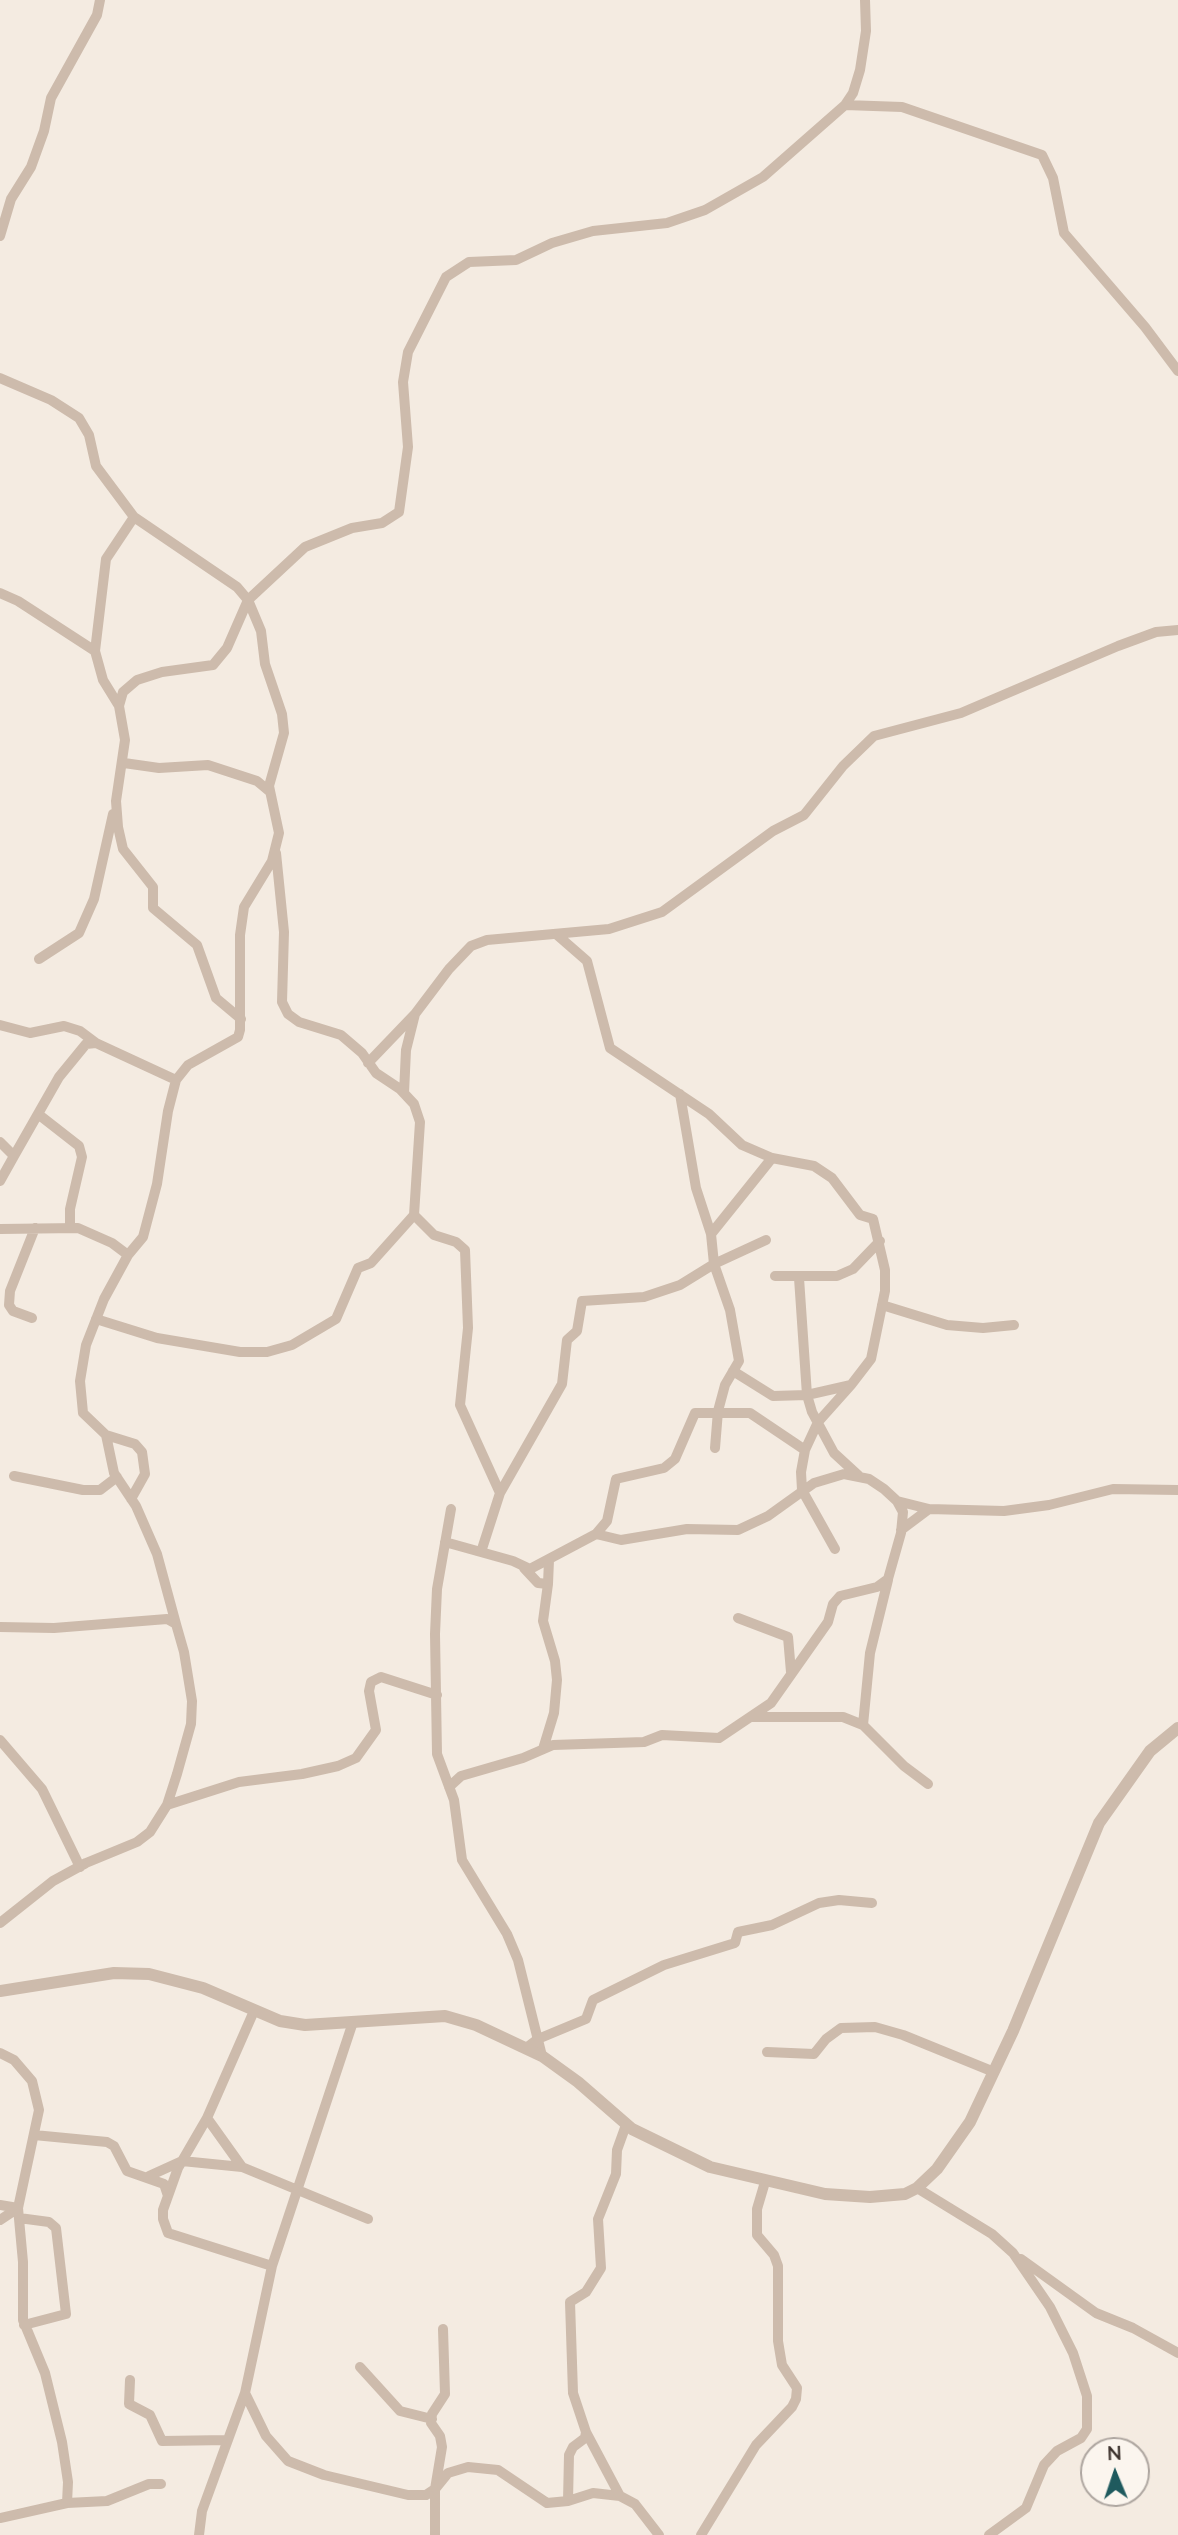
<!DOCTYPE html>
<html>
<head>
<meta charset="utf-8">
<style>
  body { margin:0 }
  #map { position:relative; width:1178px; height:2535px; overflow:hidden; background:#f4ebe1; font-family:Lato,sans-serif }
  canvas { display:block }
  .north { position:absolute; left:1080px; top:2437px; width:70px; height:70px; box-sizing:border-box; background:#fbf5ee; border:2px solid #aea6a0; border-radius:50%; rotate:358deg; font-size:19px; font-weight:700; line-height:28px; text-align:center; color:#3b302b }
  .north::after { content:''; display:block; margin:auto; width:24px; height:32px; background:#1f5a5e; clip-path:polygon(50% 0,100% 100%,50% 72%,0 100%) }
</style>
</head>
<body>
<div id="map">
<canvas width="1178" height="2535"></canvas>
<div class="north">N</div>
</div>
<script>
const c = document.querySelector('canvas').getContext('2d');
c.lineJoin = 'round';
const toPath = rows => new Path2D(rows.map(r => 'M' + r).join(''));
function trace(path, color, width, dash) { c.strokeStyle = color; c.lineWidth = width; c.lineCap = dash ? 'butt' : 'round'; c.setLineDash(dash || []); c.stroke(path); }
trace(toPath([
  [845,105,902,107,1042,155,1053,178,1064,233,1145,327,1178,371],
  [0,236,11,199,31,167,44,131,51,98,97,15,100,0],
  [0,378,51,400,79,418,89,435,96,466,134,517],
  [0,593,18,601,95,651,103,680,119,706,125,740,116,801,118,827,123,849,153,887,153,908,197,945,216,998,241,1019],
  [95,651,106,559,134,517,237,587,248,600,305,547,352,528,382,523,399,512,408,447,403,382,408,352,446,277,469,262,516,260,552,243,593,231,667,223,705,210,763,177,845,105,853,93,860,70,866,31,865,0],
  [124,763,159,768,208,765,257,781,269,791],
  [556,934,587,961,610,1048,709,1114,742,1145,772,1158,814,1166,832,1178,860,1215,873,1219,885,1270,885,1291,871,1359,851,1385],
  [39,959,79,933,94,899,113,814],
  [415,1014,449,969,471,946,487,940,609,929,662,912,773,831,804,815,843,766,874,736,961,713,1118,646,1156,632,1178,630],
  [0,1025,30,1033,64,1026,80,1031,96,1043],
  [368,1063,415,1014,406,1050,404,1093],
  [680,1094,696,1188,711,1234],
  [38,1114,79,1146,82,1157,70,1209,70,1227],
  [0,1142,14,1156,0,1181],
  [14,1156,59,1077,86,1044,96,1043,176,1080,188,1065,238,1037,240,1030,240,935,244,907,272,861,279,833,269,786,284,733,282,714,265,664,261,631,248,600,227,648,213,665,162,672,137,680,123,692,119,706],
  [414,1215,434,1235,456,1242,465,1250,468,1328,460,1405,500,1493,481,1552],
  [0,1229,78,1228,112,1243,128,1255],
  [775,1276,837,1276,853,1269,880,1241],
  [799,1278,807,1395,851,1385,818,1422,805,1450,801,1472,802,1490,835,1549],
  [882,1305,947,1325,983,1328,1014,1325],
  [32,1318,13,1311,9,1305,10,1291,35,1228],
  [96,1319,157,1338,240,1352,267,1352,292,1345,336,1319,358,1268,371,1263,414,1215,420,1122,414,1104,400,1089,376,1073,362,1053,341,1035,299,1022,288,1014,282,1002,284,932,276,853],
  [733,1371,773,1396,807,1395,812,1412,834,1453,859,1476],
  [106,1435,135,1444,142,1452,145,1474,131,1499],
  [715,1448,718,1411,725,1385,739,1361,730,1310,714,1264,766,1240],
  [14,1476,83,1490,100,1490,117,1477],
  [500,1493,562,1384,567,1340,577,1331,582,1301,644,1297,680,1285,714,1264,711,1234,772,1158],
  [897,1501,929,1509,901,1530],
  [451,1509,437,1589,435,1634,437,1754,454,1800,462,1860,507,1934,518,1960,542,2056],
  [929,1509,1004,1511,1049,1505,1113,1489,1178,1490],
  [596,1534,607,1521,616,1479,664,1468,675,1459,695,1413,750,1413,805,1450],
  [445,1542,513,1561,530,1569,596,1534,621,1540,687,1529,738,1530,768,1516,814,1483,844,1474,869,1479,884,1489,897,1501,903,1512,901,1533,888,1579,877,1587,840,1596,833,1604,828,1622,771,1703,719,1738,662,1735,644,1742,553,1745,523,1758,461,1776,449,1787],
  [524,1568,538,1583,548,1584,549,1560],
  [738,1618,788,1637,791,1672],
  [176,1624,157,1554,136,1506,114,1473,106,1435,83,1413,80,1381,86,1345,104,1299,128,1255,143,1237,157,1184,168,1111,176,1080],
  [0,1627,54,1628,167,1619,176,1624,184,1652,192,1701,191,1724,177,1774,167,1805,150,1832,137,1842,86,1863,53,1881,0,1923],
  [752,1717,843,1717,863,1725,904,1766,928,1784],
  [863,1725,870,1653,888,1580],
  [0,1740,42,1789,80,1867],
  [543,1749,554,1713,557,1680,555,1661,543,1621,548,1584],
  [167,1805,239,1782,302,1774,338,1766,356,1758,376,1730,369,1691,371,1682,381,1677,437,1695],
  [254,2011,207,2118,178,2168,163,2210,163,2219,168,2233,272,2266],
  [526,2048,538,2039,586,2019,593,2000,664,1965,735,1943,738,1932,772,1925,819,1903,839,1900,872,1903],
  [767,2052,814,2054,826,2039,841,2028,875,2027,903,2035,994,2072],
  [0,2053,14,2060,32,2081,39,2110,18,2208,23,2262,23,2320,45,2373,62,2442,68,2482,67,2503,0,2518],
  [207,2118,242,2167,368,2219],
  [34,2135,107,2142,114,2146,127,2171,164,2184,168,2196],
  [149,2176,182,2161,242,2167],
  [917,2188,992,2234,1013,2253,1050,2307,1073,2353,1087,2396,1087,2429,1081,2438,1057,2451,1044,2465,1026,2508,989,2535],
  [0,2205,18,2208],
  [19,2218,49,2222,56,2228,66,2314,24,2325],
  [0,2220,18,2208],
  [1021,2259,1096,2313,1133,2328,1178,2353],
  [360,2367,400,2411,432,2419],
  [130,2380,129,2404,150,2415,162,2441,228,2440],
  [245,2393,266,2436,288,2461,324,2475,408,2495,426,2495,435,2489,448,2473,468,2467,498,2470,547,2503,568,2501,593,2493,620,2496,635,2504,659,2535],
  [586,2432,620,2496],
  [568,2501,569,2455,573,2447,585,2438,586,2432,573,2393,570,2302,586,2292,601,2268,598,2219,616,2174,617,2150,626,2125],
  [67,2503,107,2501,149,2484,161,2484],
  [199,2535,202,2511,245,2393,272,2266,353,2022],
  [435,2535,435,2489,442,2447,440,2436,431,2423,432,2414,445,2394,443,2329],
  [701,2535,756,2445,792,2407,796,2399,797,2388,782,2365,778,2341,778,2266,774,2255,757,2235,757,2209,765,2182]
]), '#cdbbac', 10);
trace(toPath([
  [0,1991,114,1973,149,1974,203,1988,280,2021,305,2025,445,2016,476,2025,542,2056,578,2082,632,2129,710,2167,825,2194,870,2197,905,2194,917,2188,937,2169,970,2122,1013,2031,1099,1823,1150,1751,1178,1728]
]), '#cdbbac', 12);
</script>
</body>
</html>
